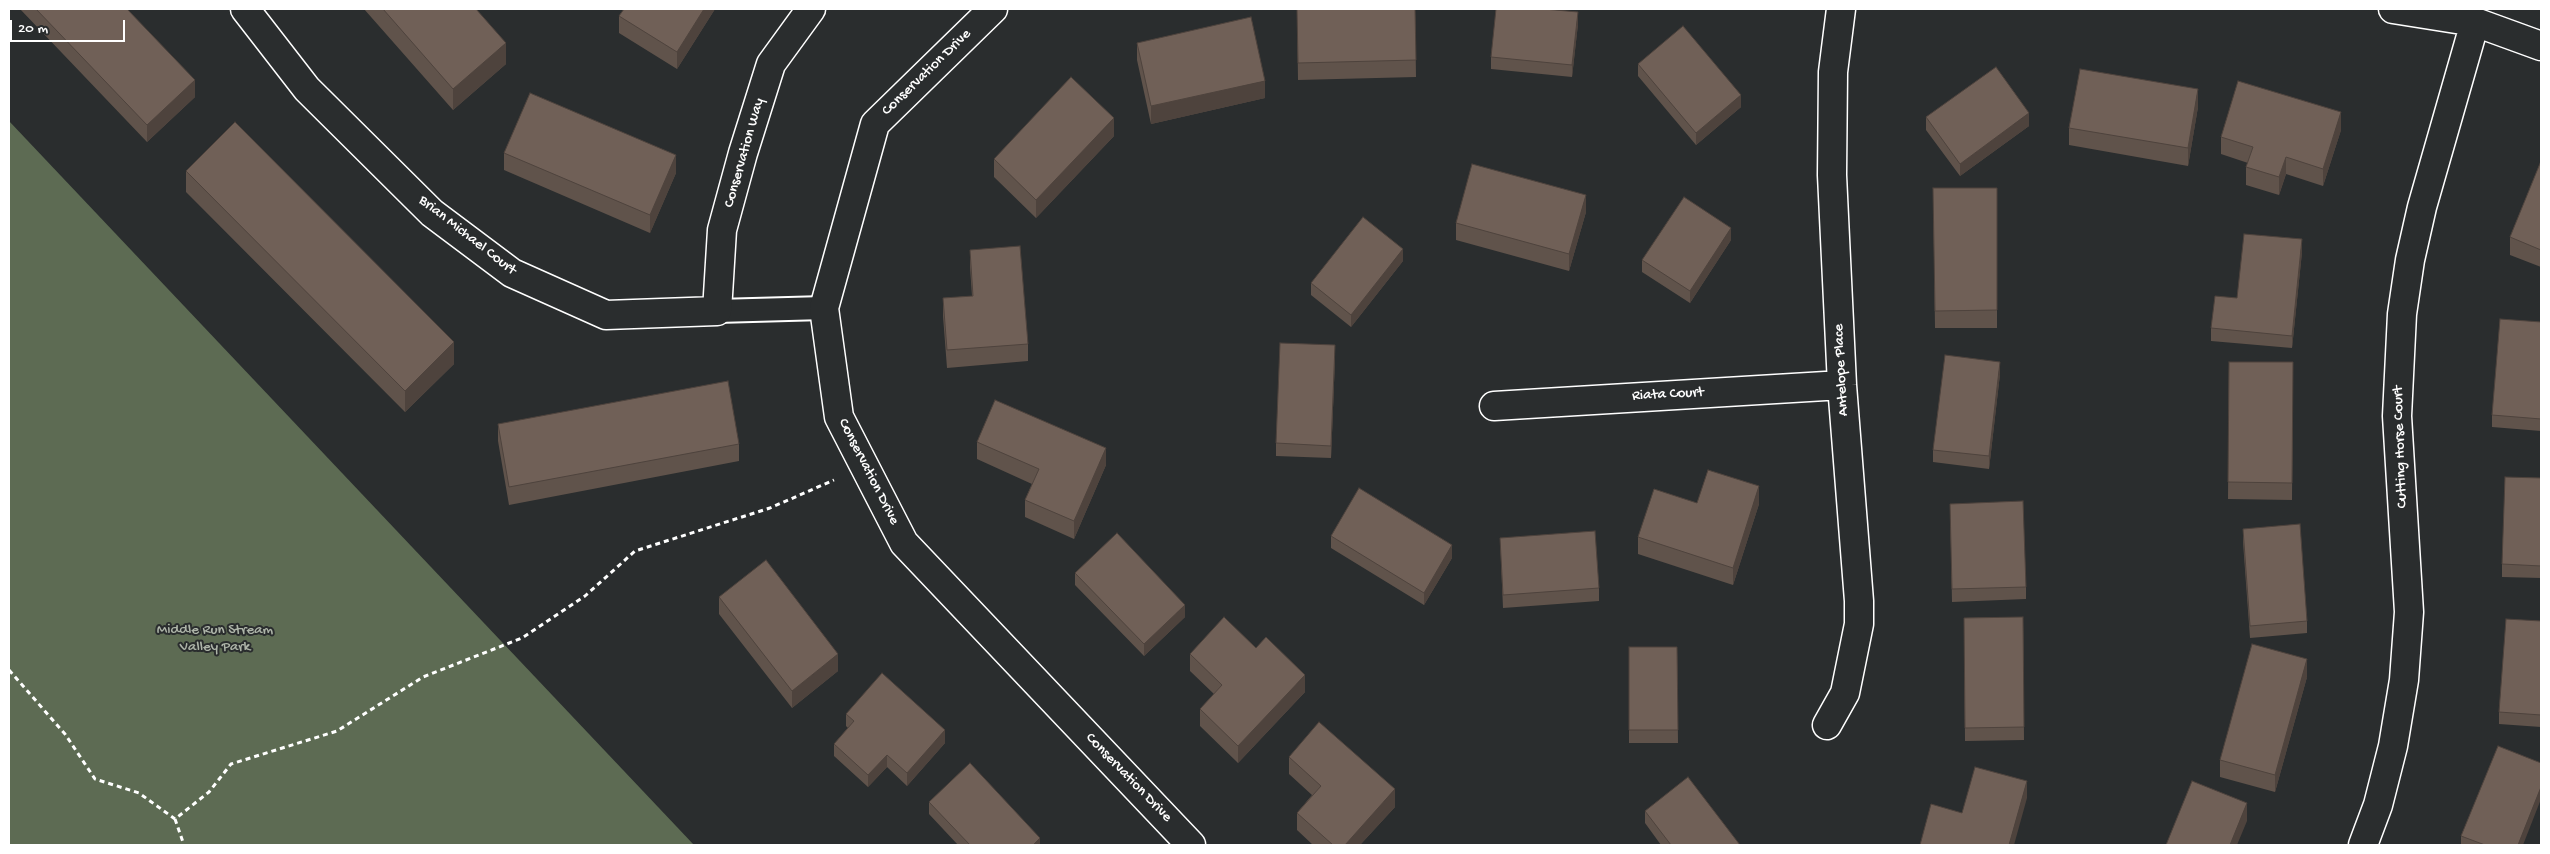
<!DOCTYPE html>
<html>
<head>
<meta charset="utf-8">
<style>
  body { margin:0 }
  #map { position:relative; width:2550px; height:854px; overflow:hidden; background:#2a2d2e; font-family:"Gochi Hand",sans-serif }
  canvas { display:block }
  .frame { position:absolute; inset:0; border:10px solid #fff; pointer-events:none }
  .scale { position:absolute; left:10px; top:20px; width:115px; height:22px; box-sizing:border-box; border:2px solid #fff; border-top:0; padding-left:6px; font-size:15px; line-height:18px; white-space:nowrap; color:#fff; -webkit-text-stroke:4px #2a2d2e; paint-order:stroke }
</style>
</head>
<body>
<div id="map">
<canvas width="2550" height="854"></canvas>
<div class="frame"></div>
<div class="scale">20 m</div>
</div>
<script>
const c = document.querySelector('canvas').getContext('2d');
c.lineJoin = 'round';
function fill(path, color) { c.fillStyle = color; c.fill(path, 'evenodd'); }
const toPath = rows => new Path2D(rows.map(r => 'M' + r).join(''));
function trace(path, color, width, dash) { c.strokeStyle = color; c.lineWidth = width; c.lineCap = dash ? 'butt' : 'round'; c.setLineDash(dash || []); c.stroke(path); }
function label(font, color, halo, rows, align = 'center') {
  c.font = font + ' "Gochi Hand",sans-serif'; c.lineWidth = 4; c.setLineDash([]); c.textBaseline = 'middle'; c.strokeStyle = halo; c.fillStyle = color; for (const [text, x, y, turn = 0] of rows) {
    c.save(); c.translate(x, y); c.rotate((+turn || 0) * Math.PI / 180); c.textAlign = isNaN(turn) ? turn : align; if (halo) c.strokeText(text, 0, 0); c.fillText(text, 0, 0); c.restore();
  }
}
fill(toPath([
  [9,121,694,845,9,845]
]), '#5d6b53');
const lane = toPath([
  [717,311,824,308]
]);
const street = toPath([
  [245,9,307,89,432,213,512,273,606,315,717,311,722,230,743,153,771,64,811,9],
  [993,9,875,124,824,308,839,417,904,543,1191,845],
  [2393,9,2475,22,2541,46],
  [1494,406,1842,385],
  [1827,725,1845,693,1859,624,1859,601,1842,385,1832,175,1833,72,1841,9],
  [2363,845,2378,805,2393,746,2404,680,2409,612,2397,416,2402,314,2410,260,2422,207,2475,22]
]);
trace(lane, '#fff', 26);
trace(street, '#fff', 31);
trace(toPath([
  [9,670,65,734,95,779,139,793,175,819,209,792,231,764,337,731,423,677,522,638,585,596,635,551,770,508,834,480],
  [175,819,184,845]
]), '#fff', 3, [5, 4]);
trace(lane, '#2a2d2e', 22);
trace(street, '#2a2d2e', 28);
fill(toPath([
  [20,9,127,9,195,97,147,142],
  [364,9,476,9,506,64,453,110],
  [624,9,715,9,677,69,619,33,619,16],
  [1297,9,1415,9,1416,77,1298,80],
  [1578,24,1572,77,1491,69,1491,57],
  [1137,43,1265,98,1151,124,1137,60],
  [1638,64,1741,107,1696,145,1638,76],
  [2198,107,2188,166,2069,145,2069,128],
  [1926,117,2029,126,1960,176,1926,130],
  [2341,130,2323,186,2286,174,2279,195,2246,185,2246,167,2248,163,2221,154,2221,137],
  [1114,136,1036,218,994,177,994,159],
  [504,153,676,173,650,233,504,170],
  [2541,161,2541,267,2510,255,2510,237],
  [186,171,454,364,405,412,186,192],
  [1933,188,1997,188,1997,328,1935,328],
  [1586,212,1569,271,1456,240,1456,223],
  [1731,240,1690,303,1642,272,1642,260],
  [970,250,1028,344,1028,361,947,368,943,316,943,298,972,296,970,267],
  [2302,252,2292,348,2211,341,2211,328,2237,298],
  [1403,261,1351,327,1311,295,1311,283],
  [2541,322,2541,431,2492,427,2492,415],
  [1335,358,1331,458,1276,456,1276,443],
  [2229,362,2293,362,2292,500,2228,499],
  [2000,374,1989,469,1933,462,1933,450],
  [498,424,739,444,739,461,509,505,498,441],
  [977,442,1106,465,1074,539,1025,517,1025,500,1032,484,977,459],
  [2541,478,2541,578,2502,577,2502,564],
  [1697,503,1759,504,1733,585,1638,554,1638,537],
  [1950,504,2026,587,2026,599,1952,602],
  [2243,529,2307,621,2307,633,2250,638,2243,542],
  [1331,536,1452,558,1424,605,1331,548],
  [1500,538,1599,588,1599,601,1503,608],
  [1075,573,1185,617,1144,656,1075,585],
  [719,597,838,671,792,708,719,614],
  [2023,617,2024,740,1965,741,1964,618],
  [2541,621,2541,727,2499,724,2499,712],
  [1629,647,1677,647,1678,743,1629,743],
  [1256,648,1305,692,1238,763,1200,726,1200,709,1214,694,1190,671,1190,654],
  [2307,677,2275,792,2220,777,2220,760],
  [846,714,945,743,907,786,887,767,868,787,834,756,834,744,848,728,846,726],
  [1289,757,1395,807,1360,845,1313,845,1297,830,1297,813,1312,795,1289,774],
  [929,802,1040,845,958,845,929,814],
  [1645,811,1740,845,1661,845,1645,823],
  [2461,836,2523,845,2461,845]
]), '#60534b');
fill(toPath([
  [704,9,715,9,677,69,677,52],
  [1578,12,1578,24,1572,77,1572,65],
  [506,43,506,64,453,110,453,89],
  [195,80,195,97,147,142,147,125],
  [1265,81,1265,98,1151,124,1151,106],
  [2198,89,2198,107,2188,166,2188,148],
  [1741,95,1741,107,1696,145,1696,133],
  [2341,112,2341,130,2323,186,2323,169],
  [2029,113,2029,126,1960,176,1960,164],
  [1114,118,1114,136,1036,218,1036,200],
  [676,155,676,173,650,233,650,215],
  [2286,157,2286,174,2279,195,2279,177],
  [1586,195,1586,212,1569,271,1569,254],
  [1731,228,1731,240,1690,303,1690,291],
  [2302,239,2302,252,2292,348,2292,336],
  [1403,249,1403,261,1351,327,1351,315],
  [454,342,454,364,405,412,405,391],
  [1335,345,1335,358,1331,458,1331,446],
  [2000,362,2000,374,1989,469,1989,456],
  [1106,448,1106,465,1074,539,1074,521],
  [1759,486,1759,504,1733,585,1733,568],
  [1452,545,1452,558,1424,605,1424,593],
  [1185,605,1185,617,1144,656,1144,644],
  [838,654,838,671,792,708,792,691],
  [2307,659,2307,677,2275,792,2275,775],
  [1305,675,1305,692,1238,763,1238,746],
  [945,730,945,743,907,786,907,773],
  [887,755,887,767,868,787,868,775],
  [2027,781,2027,798,2014,845,2009,845],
  [2541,787,2541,799,2523,845,2518,845],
  [1395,789,1395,807,1360,845,1345,845],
  [2247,803,2247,821,2237,845,2230,845],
  [1040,838,1040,845,1033,845]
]), '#4e433d');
const building = toPath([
  [36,9,127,9,195,80,147,125,36,9],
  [383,9,476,9,506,43,453,89,383,9],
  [624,9,704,9,677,52,619,16,624,9],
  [1297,9,1415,9,1416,60,1298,63,1297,9],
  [1496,9,1544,9,1578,12,1572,65,1491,57,1496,9],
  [1251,17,1265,81,1151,106,1137,43,1251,17],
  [1683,26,1741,95,1696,133,1638,64,1683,26],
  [1996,67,2029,113,1960,164,1926,117,1996,67],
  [2080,69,2198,89,2188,148,2069,128,2080,69],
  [1071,77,1114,118,1036,200,994,159,1071,77],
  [2238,81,2341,112,2323,169,2286,157,2279,177,2246,167,2253,147,2221,137,2238,81],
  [530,93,676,155,650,215,504,153,530,93],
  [235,122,454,342,405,391,186,171,235,122],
  [2541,161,2541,250,2510,237,2541,161],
  [1472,164,1586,195,1569,254,1456,223,1472,164],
  [1933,188,1997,188,1997,310,1935,311,1933,188],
  [1684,197,1731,228,1690,291,1642,260,1684,197],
  [1363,217,1403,249,1351,315,1311,283,1363,217],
  [2244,234,2302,239,2292,336,2211,328,2215,296,2237,298,2244,234],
  [1020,246,1028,344,947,350,943,298,973,296,970,250,1020,246],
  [2500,319,2541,322,2541,419,2492,415,2500,319],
  [1280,343,1335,345,1331,446,1276,443,1280,343],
  [1945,355,2000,362,1989,456,1933,450,1945,355],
  [2229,362,2293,362,2292,483,2228,482,2229,362],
  [728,381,739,444,509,487,498,424,728,381],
  [995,400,1106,448,1074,521,1025,500,1039,469,977,442,995,400],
  [1708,470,1759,486,1733,568,1638,537,1654,489,1697,503,1708,470],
  [2505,477,2541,478,2541,566,2502,564,2505,477],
  [1359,488,1452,545,1424,593,1331,536,1359,488],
  [2023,501,2026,587,1952,589,1950,504,2023,501],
  [2300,524,2307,621,2250,626,2243,529,2300,524],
  [1595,531,1599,588,1503,595,1500,538,1595,531],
  [1117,533,1185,605,1144,644,1075,573,1117,533],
  [766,560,838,654,792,691,719,597,766,560],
  [1224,617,1256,648,1266,637,1305,675,1238,746,1200,709,1222,685,1190,654,1224,617],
  [2023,617,2024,727,1965,728,1964,618,2023,617],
  [2506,619,2541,621,2541,715,2499,712,2506,619],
  [2252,644,2307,659,2275,775,2220,760,2252,644],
  [1629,647,1677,647,1678,730,1629,730,1629,647],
  [882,673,945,730,907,773,887,755,868,775,834,744,854,721,846,714,882,673],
  [1319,722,1395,789,1345,845,1333,845,1297,813,1321,786,1289,757,1319,722],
  [2498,746,2541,763,2541,787,2518,845,2485,845,2461,836,2498,746],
  [970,763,1040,838,1033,845,970,845,929,802,970,763],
  [1975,767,2027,781,2009,845,1920,845,1931,804,1962,813,1975,767],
  [1688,777,1740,845,1671,845,1645,811,1688,777],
  [2192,781,2247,803,2230,845,2166,845,2192,781]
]);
fill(building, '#706057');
trace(building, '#4e433d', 1);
label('15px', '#fff', '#2a2d2e', [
  ["Conservation Drive",927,73,-44],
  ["Conservation Way",745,153,-74],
  ["Brian Michael Court",467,236,38],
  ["Antelope Place",1842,370,-93],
  ["Riata Court",1668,395,-3],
  ["Cutting Horse Court",2401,447,-92],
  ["Conservation Drive",868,472,63],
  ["Conservation Drive",1128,778,46]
]);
label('15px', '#aeb5a9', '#2a2d2e', [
  ["Middle Run Stream",215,631],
  ["Valley Park",215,648]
]);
</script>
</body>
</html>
